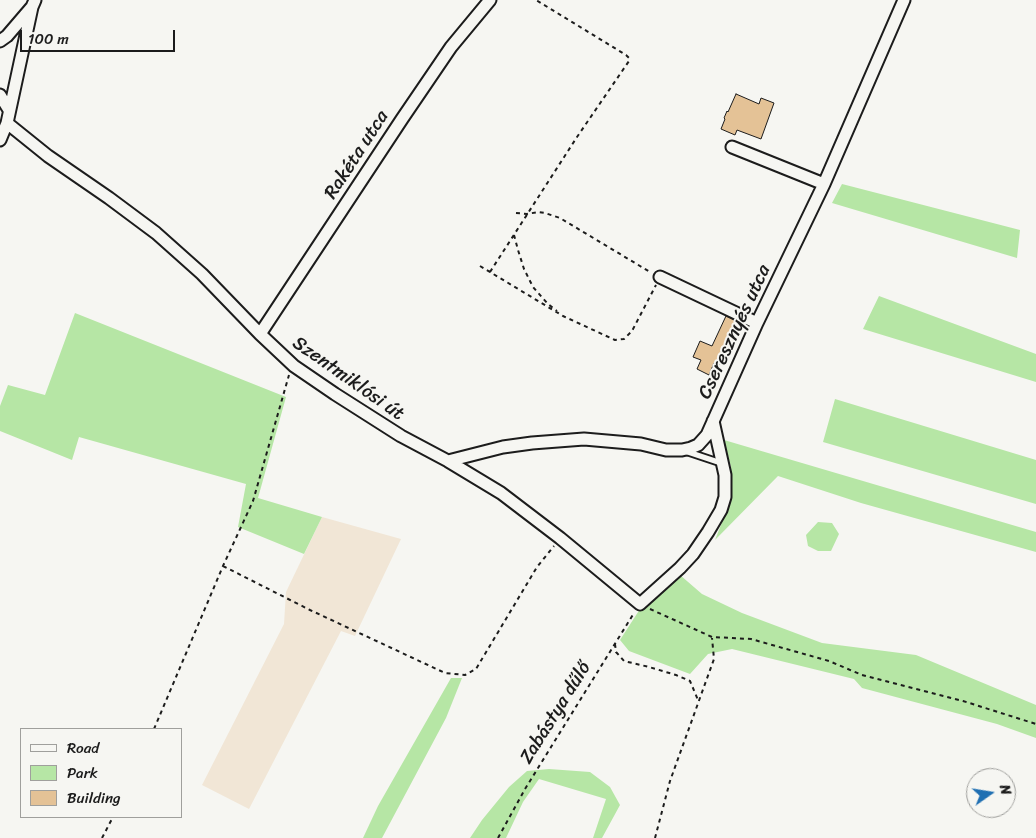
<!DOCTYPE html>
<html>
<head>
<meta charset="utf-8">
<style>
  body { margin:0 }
  #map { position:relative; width:1036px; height:838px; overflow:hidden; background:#f6f6f2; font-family:Sriracha,sans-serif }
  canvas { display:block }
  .legend { position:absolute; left:20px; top:728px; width:162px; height:90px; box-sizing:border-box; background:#f6f6f2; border:1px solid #9f9f9c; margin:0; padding:6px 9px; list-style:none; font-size:15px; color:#1c1c1c }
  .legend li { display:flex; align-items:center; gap:10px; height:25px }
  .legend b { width:25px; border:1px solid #9f9f9c }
  .north { position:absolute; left:966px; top:768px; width:50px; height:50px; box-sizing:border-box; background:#f6f6f2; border:1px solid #9f9f9c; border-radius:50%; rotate:77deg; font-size:14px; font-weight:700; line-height:20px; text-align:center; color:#1c1c1c }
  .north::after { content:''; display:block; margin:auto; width:18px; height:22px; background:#1f6fb2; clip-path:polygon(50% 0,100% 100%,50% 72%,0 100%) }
  .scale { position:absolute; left:20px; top:30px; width:155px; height:22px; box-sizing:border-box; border:2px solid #1c1c1c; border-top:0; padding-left:6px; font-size:15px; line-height:18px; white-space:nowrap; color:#1c1c1c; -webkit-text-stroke:4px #f6f6f2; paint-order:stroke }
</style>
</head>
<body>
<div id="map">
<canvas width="1036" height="838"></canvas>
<ul class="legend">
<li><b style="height:6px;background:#f6f6f2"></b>Road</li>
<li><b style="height:14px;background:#b6e6a5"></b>Park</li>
<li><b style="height:14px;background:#e4c296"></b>Building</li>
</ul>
<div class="north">N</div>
<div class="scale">100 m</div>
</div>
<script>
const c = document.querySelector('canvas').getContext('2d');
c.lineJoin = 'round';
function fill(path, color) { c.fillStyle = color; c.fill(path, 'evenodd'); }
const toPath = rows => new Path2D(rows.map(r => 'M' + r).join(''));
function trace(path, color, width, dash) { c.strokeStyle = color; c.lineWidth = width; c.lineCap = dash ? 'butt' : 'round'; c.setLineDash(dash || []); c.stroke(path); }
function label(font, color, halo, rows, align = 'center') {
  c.font = font + ' Sriracha,sans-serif'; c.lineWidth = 4; c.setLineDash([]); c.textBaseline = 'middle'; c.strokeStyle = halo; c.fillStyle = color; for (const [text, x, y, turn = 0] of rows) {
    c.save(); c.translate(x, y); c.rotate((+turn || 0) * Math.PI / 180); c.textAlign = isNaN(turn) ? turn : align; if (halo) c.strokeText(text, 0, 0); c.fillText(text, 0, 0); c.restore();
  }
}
fill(toPath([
  [322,517,401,539,355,636,341,631,249,809,202,785,284,624,286,592]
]), '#f1e6d6');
fill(toPath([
  [842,184,1020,230,1017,258,832,203],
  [879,296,1036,354,1036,382,863,329],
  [75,313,286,397,258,498,322,517,304,554,238,527,246,484,79,437,72,460,0,431,0,406,8,385,45,395],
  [835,399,1036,460,1036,504,823,442],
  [724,440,1036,532,1036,552,861,503,778,476,715,540,730,502,731,467],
  [818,522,832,523,839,534,831,551,818,551,808,546,806,535],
  [680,575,702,594,742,613,822,643,916,655,1036,705,1036,738,997,724,862,688,854,679,732,649,708,654,690,674,629,651,620,640,640,609],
  [451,678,462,678,446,718,382,838,363,838,378,806],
  [549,769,590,772,610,787,620,805,602,838,593,838,606,799,539,779,523,802,506,838,470,838,482,820,509,787,527,771]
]), '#b6e6a5');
const building = toPath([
  [736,94,759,104,761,98,774,103,761,139,737,130,735,135,721,129,725,119,724,118,727,111,728,112,736,94],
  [726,316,742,324,724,364,721,362,719,365,714,363,709,375,697,369,701,360,693,357,700,341,712,346,726,316]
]);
fill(building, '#e4c296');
trace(building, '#1c1c1c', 1);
const service = toPath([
  [685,451,721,463]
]);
const minor = toPath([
  [0,41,7,36,31,8],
  [0,95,9,110],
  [7,123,48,156,109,198,156,233,202,274,260,334,294,366,335,394,401,436,448,461,501,493,560,538,640,604,680,568,693,554,708,532,721,510,725,497,725,475,713,421],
  [0,140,7,123,32,7,35,0],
  [732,147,824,184],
  [660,277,757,323],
  [260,334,402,119,451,47,490,0],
  [448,461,503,447,532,443,584,439,641,444,666,450,682,450,691,448,698,445,707,435,757,323,824,184,904,0]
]);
trace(service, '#1c1c1c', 9);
trace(minor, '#1c1c1c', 15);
trace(toPath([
  [516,213,527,214,538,212,545,213,560,218,650,272],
  [514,235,518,250,524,269,533,287,548,304,557,311],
  [480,266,563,316,615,340,624,339,632,331,656,285],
  [490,272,577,137,629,61,629,58,626,55,536,0],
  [223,566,310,610,445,673,465,675,476,669,537,567,554,546],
  [650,609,712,637,751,639,829,661,862,675,963,701,1036,724],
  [615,644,616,652,624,661,649,667,676,675,690,681,698,700],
  [154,729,223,566,253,501,289,375],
  [102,838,113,817],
  [498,838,525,789,634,613],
  [655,838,670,781,714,659,712,638]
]), '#1c1c1c', 2, [4, 4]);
trace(service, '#f6f6f2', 5.5);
trace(minor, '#f6f6f2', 11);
label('19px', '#1c1c1c', '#f6f6f2', [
  ["Rakéta utca",357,155,-57],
  ["Cseresznyés utca",735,332,-65],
  ["Szentmiklósi út",348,379,35],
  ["Zabástya dűlő",556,713,-58]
]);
</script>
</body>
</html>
